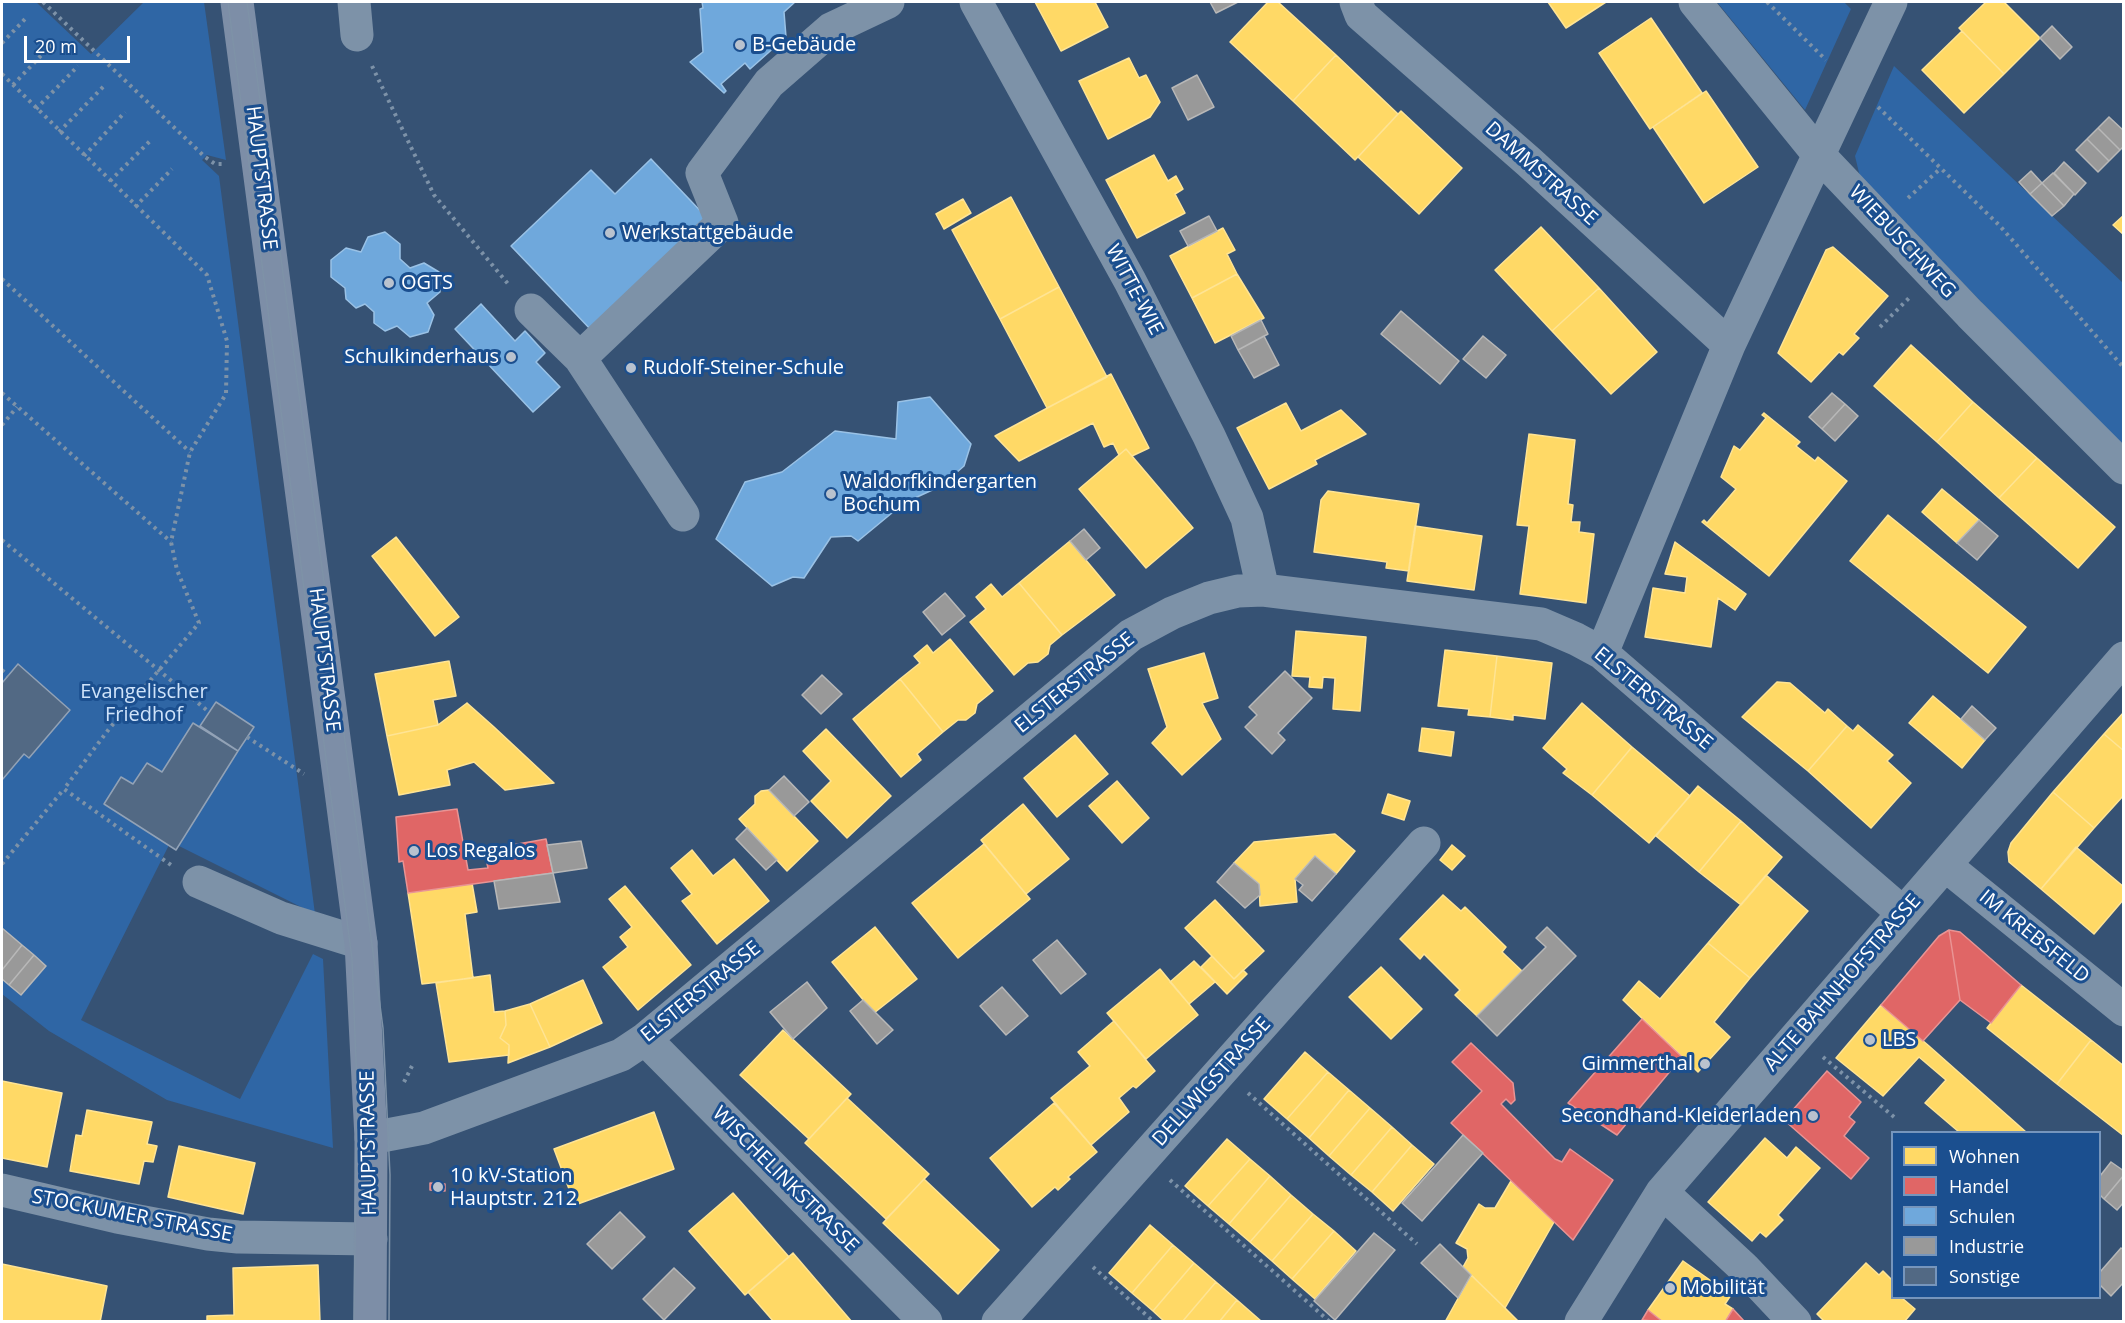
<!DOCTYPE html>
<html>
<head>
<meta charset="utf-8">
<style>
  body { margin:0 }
  #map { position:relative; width:2125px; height:1323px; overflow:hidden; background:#365274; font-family:"Open Sans",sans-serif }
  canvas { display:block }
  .frame { position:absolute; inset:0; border:3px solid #fff; pointer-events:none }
  .legend { position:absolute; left:1891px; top:1131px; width:210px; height:168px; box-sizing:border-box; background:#1b4f8f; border:2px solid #7695bc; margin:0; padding:8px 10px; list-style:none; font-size:18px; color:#fff }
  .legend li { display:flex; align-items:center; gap:12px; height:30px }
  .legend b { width:30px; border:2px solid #7695bc }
  .scale { position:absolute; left:24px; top:36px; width:106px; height:27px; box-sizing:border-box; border:3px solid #fff; border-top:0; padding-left:8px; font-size:18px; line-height:21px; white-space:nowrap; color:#fff; -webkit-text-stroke:4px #1b4f8f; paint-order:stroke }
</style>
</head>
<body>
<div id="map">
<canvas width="2125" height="1323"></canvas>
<div class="frame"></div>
<ul class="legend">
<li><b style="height:16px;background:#ffd966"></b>Wohnen</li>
<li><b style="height:16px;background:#e06666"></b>Handel</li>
<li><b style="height:16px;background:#6fa8dc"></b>Schulen</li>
<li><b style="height:16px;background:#999"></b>Industrie</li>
<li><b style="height:16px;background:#526984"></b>Sonstige</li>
</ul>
<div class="scale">20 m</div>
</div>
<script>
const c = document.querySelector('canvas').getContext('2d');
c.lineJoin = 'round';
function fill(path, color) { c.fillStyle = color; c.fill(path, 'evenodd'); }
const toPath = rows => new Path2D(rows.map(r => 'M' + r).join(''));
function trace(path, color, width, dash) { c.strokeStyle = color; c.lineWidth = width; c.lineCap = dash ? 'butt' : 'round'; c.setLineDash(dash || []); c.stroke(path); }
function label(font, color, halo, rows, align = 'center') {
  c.font = font + ' "Open Sans",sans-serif'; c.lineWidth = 6; c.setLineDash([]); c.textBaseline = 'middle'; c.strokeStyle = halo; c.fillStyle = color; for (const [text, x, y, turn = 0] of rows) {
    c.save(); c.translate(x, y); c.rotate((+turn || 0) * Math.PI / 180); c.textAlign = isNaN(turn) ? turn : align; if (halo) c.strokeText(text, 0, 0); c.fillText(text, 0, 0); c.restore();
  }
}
fill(toPath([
  [2,2,36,2,91,54,144,2,204,2,226,160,207,155,202,160,219,176,315,914,179,846,176,850,169,845,81,1020,240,1099,313,954,323,959,333,1148,167,1100,49,1031,2,994],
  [1717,2,1844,2,1851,9,1805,110],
  [1894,66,2123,283,2123,448,1860,177,1855,156]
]), '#2f66a5');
const homes = toPath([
  [1035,2,1095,2,1108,27,1061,51,1035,2],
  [1268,2,1278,2,1336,55,1293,101,1230,42,1268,2],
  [1548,2,1606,2,1566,28,1548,2],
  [1986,2,2004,2,2040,38,2004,74,1959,28,1986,2],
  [1651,18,1702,93,1650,129,1599,53,1651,18],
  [1962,31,2004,74,1964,113,1922,70,1962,31],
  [1336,55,1398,114,1355,160,1293,101,1336,55],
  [1129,58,1139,78,1146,75,1160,102,1150,117,1108,139,1079,81,1129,58],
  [1706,91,1758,167,1704,203,1653,127,1706,91],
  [1401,111,1462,168,1419,214,1358,157,1401,111],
  [1154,155,1168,181,1176,176,1183,189,1175,194,1185,213,1137,238,1106,180,1154,155],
  [1011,197,1059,287,1000,319,952,230,1011,197],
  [963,199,971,213,944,229,936,214,963,199],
  [2124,215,2124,235,2113,225,2124,215],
  [1541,227,1599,288,1552,331,1495,270,1541,227],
  [1223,228,1235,250,1227,254,1237,274,1192,298,1170,256,1223,228],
  [1833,247,1888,296,1854,334,1859,338,1843,355,1839,352,1811,382,1778,353,1826,250,1833,247],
  [1237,274,1264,318,1215,343,1192,298,1237,274],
  [1059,287,1107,377,1047,408,1000,319,1059,287],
  [1599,288,1657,352,1611,394,1552,331,1599,288],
  [1911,345,1973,402,1937,442,1874,386,1911,345],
  [1111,374,1149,448,1132,456,1126,449,1119,455,1113,443,1104,447,1093,423,1019,461,995,436,1111,374],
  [1973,402,2037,458,1999,498,1937,442,1973,402],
  [1286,403,1301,431,1341,410,1366,434,1315,460,1317,464,1269,489,1237,428,1286,403],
  [1764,413,1800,442,1796,446,1815,461,1818,457,1847,481,1769,576,1702,522,1704,520,1707,523,1736,489,1721,477,1734,446,1740,450,1766,418,1762,415,1764,413],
  [1529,434,1575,440,1568,504,1573,505,1571,522,1580,522,1579,532,1594,534,1586,603,1520,594,1529,526,1517,525,1529,434],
  [1126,449,1193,528,1146,568,1079,489,1126,449],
  [2037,458,2115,527,2078,568,1999,498,2037,458],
  [1942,489,1979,520,1957,543,1922,512,1942,489],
  [1328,491,1419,504,1409,571,1386,568,1387,562,1314,552,1321,500,1328,491],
  [1888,515,2026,627,1988,673,1850,561,1888,515],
  [1415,526,1482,536,1474,590,1407,581,1415,526],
  [396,537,459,617,435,636,372,556,396,537],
  [1070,541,1115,595,1062,635,1019,583,1070,541],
  [1675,542,1746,594,1735,610,1718,598,1711,647,1645,637,1653,588,1685,593,1687,577,1665,574,1675,542],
  [1019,583,1062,635,1050,645,1048,654,1038,662,1028,663,1014,675,970,622,986,609,976,597,991,584,1002,597,1019,583],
  [1296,631,1366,637,1360,711,1333,709,1335,678,1323,677,1322,688,1309,687,1310,677,1292,676,1296,631],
  [950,639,993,691,977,704,975,713,966,720,958,720,943,732,900,679,920,663,914,656,927,645,933,653,950,639],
  [1445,650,1497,656,1490,717,1468,715,1469,709,1438,706,1445,650],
  [1204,653,1218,698,1202,703,1221,739,1182,775,1152,743,1167,727,1148,669,1204,653],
  [1497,656,1552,663,1545,719,1513,715,1513,720,1490,717,1497,656],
  [449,661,456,696,433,700,438,725,387,736,375,674,449,661],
  [900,679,943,732,917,754,921,760,901,777,853,719,900,679],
  [1777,682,1790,683,1825,713,1828,709,1847,726,1808,771,1742,717,1777,682],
  [1933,696,1985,740,1962,768,1909,723,1933,696],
  [467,703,494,727,554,783,505,790,474,762,447,770,450,785,399,795,387,736,438,725,467,703],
  [1582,703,1632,747,1592,795,1563,773,1567,769,1543,748,1582,703],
  [2124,712,2124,751,2104,734,2124,712],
  [1858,725,1893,755,1887,761,1911,783,1871,828,1808,771,1847,726,1853,731,1858,725],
  [1422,728,1454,732,1451,756,1419,751,1422,728],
  [826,729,891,796,847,838,811,801,831,781,803,751,826,729],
  [2104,734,2124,751,2124,795,2094,828,2053,792,2104,734],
  [1075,735,1108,774,1057,817,1024,778,1075,735],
  [1632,747,1690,796,1649,843,1592,795,1632,747],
  [1117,781,1149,818,1122,843,1089,806,1117,781],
  [1698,786,1741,821,1699,872,1656,836,1698,786],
  [769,790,818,841,787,871,739,819,755,804,755,796,761,791,769,790],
  [2053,792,2094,828,2041,889,2009,862,2008,852,2011,843,2053,792],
  [1388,794,1410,801,1404,820,1382,813,1388,794],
  [1023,804,1069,859,1026,894,981,840,1023,804],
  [1741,821,1782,857,1741,905,1699,872,1741,821],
  [1335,834,1355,851,1336,874,1315,856,1295,879,1297,902,1260,906,1259,884,1234,863,1254,842,1335,834],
  [984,844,1030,899,958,958,912,903,984,844],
  [1452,845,1465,856,1452,870,1440,860,1452,845],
  [2076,847,2124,887,2124,899,2094,934,2041,889,2076,847],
  [692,850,713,876,734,859,769,901,717,944,682,901,692,894,671,868,692,850],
  [1766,875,1808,911,1750,978,1708,943,1766,875],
  [472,883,477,912,465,914,473,978,422,984,408,893,472,883],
  [625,886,691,965,638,1010,603,967,628,947,620,937,632,927,609,899,625,886],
  [1443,895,1461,911,1465,907,1506,947,1502,952,1522,971,1477,1016,1455,995,1460,990,1424,954,1420,959,1400,939,1443,895],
  [1215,900,1264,951,1234,979,1185,928,1215,900],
  [875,927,917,979,874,1013,832,962,875,927],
  [1708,943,1750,978,1714,1022,1730,1037,1698,1072,1623,1000,1639,981,1660,999,1708,943],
  [1212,956,1234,979,1243,970,1247,974,1227,994,1201,967,1212,956],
  [1194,961,1215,982,1189,1004,1170,982,1194,961],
  [1381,967,1422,1009,1391,1039,1349,997,1381,967],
  [1160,969,1198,1015,1146,1059,1107,1013,1160,969],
  [490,975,494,1012,505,1011,506,1025,500,1038,509,1045,509,1055,449,1062,436,983,490,975],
  [583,980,602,1023,550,1047,530,1004,583,980],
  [2021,985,2091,1040,2057,1084,1987,1028,2021,985],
  [530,1004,550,1047,508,1063,509,1045,500,1038,506,1025,505,1011,530,1004],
  [1881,1005,1929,1046,2026,1132,1959,1132,1925,1103,1946,1080,1919,1057,1883,1096,1836,1058,1881,1005],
  [1114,1021,1155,1071,1136,1088,1133,1086,1119,1098,1129,1112,1091,1145,1051,1098,1090,1066,1078,1052,1114,1021],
  [783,1030,851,1094,809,1139,740,1075,783,1030],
  [2091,1040,2124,1066,2124,1136,2057,1084,2091,1040],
  [1305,1052,1328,1072,1287,1119,1264,1099,1305,1052],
  [1328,1072,1349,1090,1309,1138,1287,1119,1328,1072],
  [2,1081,62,1093,47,1167,2,1158,2,1081],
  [1349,1090,1370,1108,1329,1156,1309,1138,1349,1090],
  [847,1098,929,1174,886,1219,805,1143,847,1098],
  [1054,1103,1097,1152,1068,1177,1070,1179,1058,1190,1055,1187,1032,1207,990,1158,1054,1103],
  [1370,1108,1392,1127,1351,1175,1329,1156,1370,1108],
  [87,1110,152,1122,147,1144,157,1146,153,1162,144,1161,139,1184,70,1171,76,1135,82,1136,87,1110],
  [654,1112,674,1169,575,1205,554,1149,654,1112],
  [1392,1127,1412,1145,1372,1192,1351,1175,1392,1127],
  [1765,1138,1787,1158,1796,1147,1820,1168,1778,1215,1783,1220,1766,1237,1760,1232,1752,1241,1708,1202,1765,1138],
  [1227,1139,1250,1159,1208,1206,1185,1186,1227,1139],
  [1412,1145,1434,1164,1393,1211,1372,1192,1412,1145],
  [179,1146,255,1163,243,1214,168,1197,179,1146],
  [1250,1159,1270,1176,1229,1224,1208,1206,1250,1159],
  [1270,1176,1291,1195,1250,1242,1229,1224,1270,1176],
  [924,1179,999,1250,958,1294,883,1223,924,1179],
  [1511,1181,1554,1222,1505,1308,1463,1267,1468,1258,1467,1249,1456,1243,1479,1204,1485,1208,1495,1208,1511,1181],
  [733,1193,789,1257,745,1295,689,1231,733,1193],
  [1291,1195,1313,1214,1272,1261,1250,1242,1291,1195],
  [1313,1214,1334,1231,1292,1279,1272,1261,1313,1214],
  [1150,1225,1173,1245,1132,1293,1109,1273,1150,1225],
  [1334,1231,1356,1251,1315,1299,1292,1279,1334,1231],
  [1173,1245,1194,1263,1153,1311,1132,1293,1173,1245],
  [793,1253,852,1322,774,1322,748,1292,793,1253],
  [1683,1261,1731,1295,1725,1304,1733,1309,1725,1322,1663,1322,1648,1310,1683,1261],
  [1194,1263,1216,1282,1182,1322,1165,1322,1153,1311,1194,1263],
  [1866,1263,1879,1275,1883,1271,1892,1280,1892,1298,1902,1298,1915,1309,1904,1322,1825,1322,1817,1314,1866,1263],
  [2,1264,107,1286,100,1322,2,1321,2,1264],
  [318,1265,320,1322,207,1322,207,1316,234,1315,233,1268,318,1265],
  [1471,1275,1505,1308,1519,1322,1445,1322,1471,1275],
  [1216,1282,1237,1300,1219,1322,1182,1322,1216,1282],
  [1237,1300,1261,1321,1260,1322,1219,1322,1237,1300]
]);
fill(homes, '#ffd966');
trace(homes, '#ffe494', 1.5);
const shops = toPath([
  [457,809,468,870,488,868,484,850,546,839,553,873,408,893,403,861,399,862,396,817,457,809],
  [1949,930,1960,932,2021,985,1991,1023,1960,1000,1949,930],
  [1949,930,1960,1000,1923,1041,1881,1005,1939,936,1949,930],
  [1642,1019,1682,1057,1617,1135,1568,1103,1642,1019],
  [1471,1043,1513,1083,1515,1100,1511,1104,1506,1099,1501,1104,1555,1159,1562,1162,1570,1149,1613,1180,1573,1240,1451,1123,1482,1091,1452,1062,1471,1043],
  [1827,1071,1861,1102,1849,1117,1855,1122,1844,1136,1869,1158,1851,1179,1784,1120,1827,1071],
  [430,1183,445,1184,445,1191,430,1190,430,1183],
  [1733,1309,1745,1322,1725,1322,1733,1309],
  [1648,1310,1663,1322,1642,1320,1648,1310]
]);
fill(shops, '#e06666');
trace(shops, '#e99494', 1.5);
const schools = toPath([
  [702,2,795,2,784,12,786,37,750,69,745,63,721,84,726,91,724,93,690,62,703,52,700,9,703,8,702,2],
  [651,159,709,220,593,332,511,246,591,170,615,194,651,159],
  [385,232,400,244,400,259,410,268,424,263,439,272,440,292,427,303,434,315,428,332,410,337,397,326,385,331,374,323,374,312,365,304,356,308,346,299,345,288,331,277,331,260,346,248,361,252,368,237,385,232],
  [481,304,515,341,525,331,545,353,536,362,560,387,533,412,455,329,481,304],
  [930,397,971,444,964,466,941,486,904,503,858,541,851,536,831,537,804,578,793,577,772,586,716,539,745,482,782,472,835,431,896,439,898,402,930,397]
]);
fill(schools, '#6fa8dc');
trace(schools, '#9ac2e6', 1.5);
const industry = toPath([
  [1210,2,1238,2,1216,13,1210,2],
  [2052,26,2072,47,2060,59,2040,38,2052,26],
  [1197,75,1214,107,1188,120,1172,88,1197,75],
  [2109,117,2124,131,2124,146,2120,150,2098,128,2109,117],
  [2098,128,2120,150,2109,161,2087,139,2098,128],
  [2087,139,2109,161,2098,172,2076,150,2087,139],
  [2064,162,2086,183,2075,195,2054,173,2064,162],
  [2031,171,2042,183,2030,194,2019,182,2031,171],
  [2053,173,2074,194,2064,206,2042,183,2053,173],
  [2042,183,2064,206,2052,216,2030,194,2042,183],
  [1209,216,1217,231,1188,246,1180,231,1209,216],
  [1401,311,1459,361,1440,384,1381,334,1401,311],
  [1261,320,1268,334,1238,350,1231,336,1261,320],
  [1264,336,1279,365,1254,378,1238,350,1264,336],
  [1483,336,1506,355,1486,378,1463,359,1483,336],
  [1832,393,1845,404,1822,429,1809,417,1832,393],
  [1845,404,1858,416,1835,441,1822,429,1845,404],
  [1979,520,1998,536,1977,560,1957,543,1979,520],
  [1084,529,1100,548,1086,560,1070,541,1084,529],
  [945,593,965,616,942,635,923,612,945,593],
  [1285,671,1312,698,1278,733,1285,740,1272,754,1245,727,1257,715,1249,707,1285,671],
  [822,675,842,694,821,714,802,695,822,675],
  [1972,706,1996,728,1985,740,1961,719,1972,706],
  [784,776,809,802,794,816,769,790,784,776],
  [747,828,777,860,766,870,736,839,747,828],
  [581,841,587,868,553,873,547,845,581,841],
  [1315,856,1336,874,1312,901,1299,890,1303,885,1295,879,1315,856],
  [1234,863,1259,884,1260,895,1245,908,1217,882,1234,863],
  [553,873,560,902,499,909,494,881,553,873],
  [1547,927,1576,956,1497,1036,1477,1016,1546,947,1536,938,1547,927],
  [2,928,22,945,2,970,2,928],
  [1057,940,1086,974,1061,994,1033,960,1057,940],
  [22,945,34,955,9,985,2,979,2,970,22,945],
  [34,955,46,966,21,995,9,985,34,955],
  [807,982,827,1008,793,1039,770,1012,807,982],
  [1002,987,1028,1016,1006,1035,980,1006,1002,987],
  [863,1000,893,1030,877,1044,850,1011,863,1000],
  [1463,1135,1483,1153,1422,1221,1402,1203,1463,1135],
  [2111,1162,2124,1171,2124,1175,2104,1199,2100,1195,2100,1176,2111,1162],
  [2124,1175,2124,1202,2117,1210,2104,1199,2124,1175],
  [620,1212,645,1237,612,1269,587,1244,620,1212],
  [1374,1233,1395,1250,1335,1320,1314,1301,1374,1233],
  [1440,1244,1471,1275,1458,1298,1421,1263,1440,1244],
  [2121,1248,2124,1250,2124,1282,2111,1296,2100,1285,2100,1272,2121,1248],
  [674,1268,695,1288,664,1320,643,1299,674,1268]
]);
fill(industry, '#999');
trace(industry, '#b8b8b8', 1.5);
const building = toPath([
  [18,664,70,710,29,758,24,754,2,780,2,683,18,664],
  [216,702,254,727,238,751,200,726,216,702],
  [193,723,238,751,176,850,104,804,121,777,133,784,147,763,162,772,193,723]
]);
fill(building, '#526984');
trace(building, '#92a2b6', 1.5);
trace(toPath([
  [43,2,205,157,215,164,223,164],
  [1767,2,1826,60],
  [2,43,26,18],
  [372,66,434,195,509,285],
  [2,74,207,275,227,341,226,394,190,452,171,542,177,570,199,623,109,729,64,789,171,865],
  [13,85,52,44],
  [1878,107,2000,226,2124,368],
  [36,109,78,66],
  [59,132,104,86],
  [84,156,125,112],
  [110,181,152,139],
  [1908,198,1941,168],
  [135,207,172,169],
  [2,279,190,452],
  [1880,327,1909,298],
  [2,393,171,542],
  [2,425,17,407],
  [2,540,209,712],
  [2,670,8,676],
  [247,737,304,774],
  [2,864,64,789],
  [1823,1057,1894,1117],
  [404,1082,412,1066],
  [1248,1093,1417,1244],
  [1170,1180,1330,1322],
  [1093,1267,1154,1322]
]), '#7d92a8', 4, [3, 4.5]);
trace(toPath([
  [354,2,357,35],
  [976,2,1130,281,1209,436,1247,518,1263,590],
  [1356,2,1361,15,1529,162,1729,345],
  [1695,2,1819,155,1970,314,2124,468],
  [531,310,580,358,683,515],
  [580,358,722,223,702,173,769,83,831,29,888,2],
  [1602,653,1729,345,1891,2],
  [1945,865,2124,1010],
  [199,882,281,918,361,943],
  [645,1039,926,1322],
  [371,1138,424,1128,621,1055,645,1039,1131,635,1172,613,1209,598,1238,591,1263,590,1541,624,1576,639,1602,653,1903,913],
  [2,1190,117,1217,208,1234,238,1237,371,1239],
  [1662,1192,1744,1268,1795,1322],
  [998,1322,1424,843],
  [1581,1322,1662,1192,2124,658]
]), '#7d92a8', 33);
trace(toPath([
  [237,2,361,943,371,1138,370,1322]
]), '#7d8ea7', 33);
trace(toPath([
  [228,2,352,959,357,1088,354,1322],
  [247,2,383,1028,390,1175,389,1322]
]), '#7e92a7', 1.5);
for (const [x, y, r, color] of [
  [740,45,6,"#b9c2ce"],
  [610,233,6,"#b9c2ce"],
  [389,283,6,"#b9c2ce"],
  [511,357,6,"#b9c2ce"],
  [631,368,6,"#b9c2ce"],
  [831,494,6,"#b9c2ce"],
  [414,851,6,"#b9c2ce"],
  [1870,1040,6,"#b9c2ce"],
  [1705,1064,6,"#b9c2ce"],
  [1813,1116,6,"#b9c2ce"],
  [438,1187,6,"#b9c2ce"],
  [1670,1288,6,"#b9c2ce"]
]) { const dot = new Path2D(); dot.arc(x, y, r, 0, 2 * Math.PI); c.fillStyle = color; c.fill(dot); trace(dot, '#1b4f8f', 2); }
label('20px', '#fff', '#1b4f8f', [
  ["B-Gebäude",752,45],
  ["Werkstattgebäude",622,233],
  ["OGTS",401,283],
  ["Schulkinderhaus",499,357,"right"],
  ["Rudolf-Steiner-Schule",643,368],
  ["Waldorfkindergarten",843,482],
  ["Bochum",843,505],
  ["Los Regalos",426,851],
  ["LBS",1882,1040],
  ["Gimmerthal",1693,1064,"right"],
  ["Secondhand-Kleiderladen",1801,1116,"right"],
  ["10 kV-Station",450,1176],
  ["Hauptstr. 212",450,1199],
  ["Mobilität",1682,1288]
], 'left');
label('20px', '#fff', '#1b4f8f', [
  ["DAMMSTRASSE",1541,174,42],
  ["HAUPTSTRASSE",261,178,83],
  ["WIEBUSCHWEG",1902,242,47],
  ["WITTE-WIE",1134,290,62],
  ["HAUPTSTRASSE",324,660,83],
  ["ELSTERSTRASSE",1075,683,-39],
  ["ELSTERSTRASSE",1653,699,40],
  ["IM KREBSFELD",2034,937,39],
  ["ALTE BAHNHOFSTRASSE",1843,983,-49],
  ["ELSTERSTRASSE",701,992,-39],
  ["DELLWIGSTRASSE",1212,1082,-48],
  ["HAUPTSTRASSE",369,1143,-91],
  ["WISCHELINKSTRASSE",785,1180,45],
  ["STOCKUMER STRASSE",132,1216,11]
]);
label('20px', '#cfe3fa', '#1b4f8f', [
  ["Evangelischer",144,692],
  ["Friedhof",144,715]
]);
</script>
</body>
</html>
